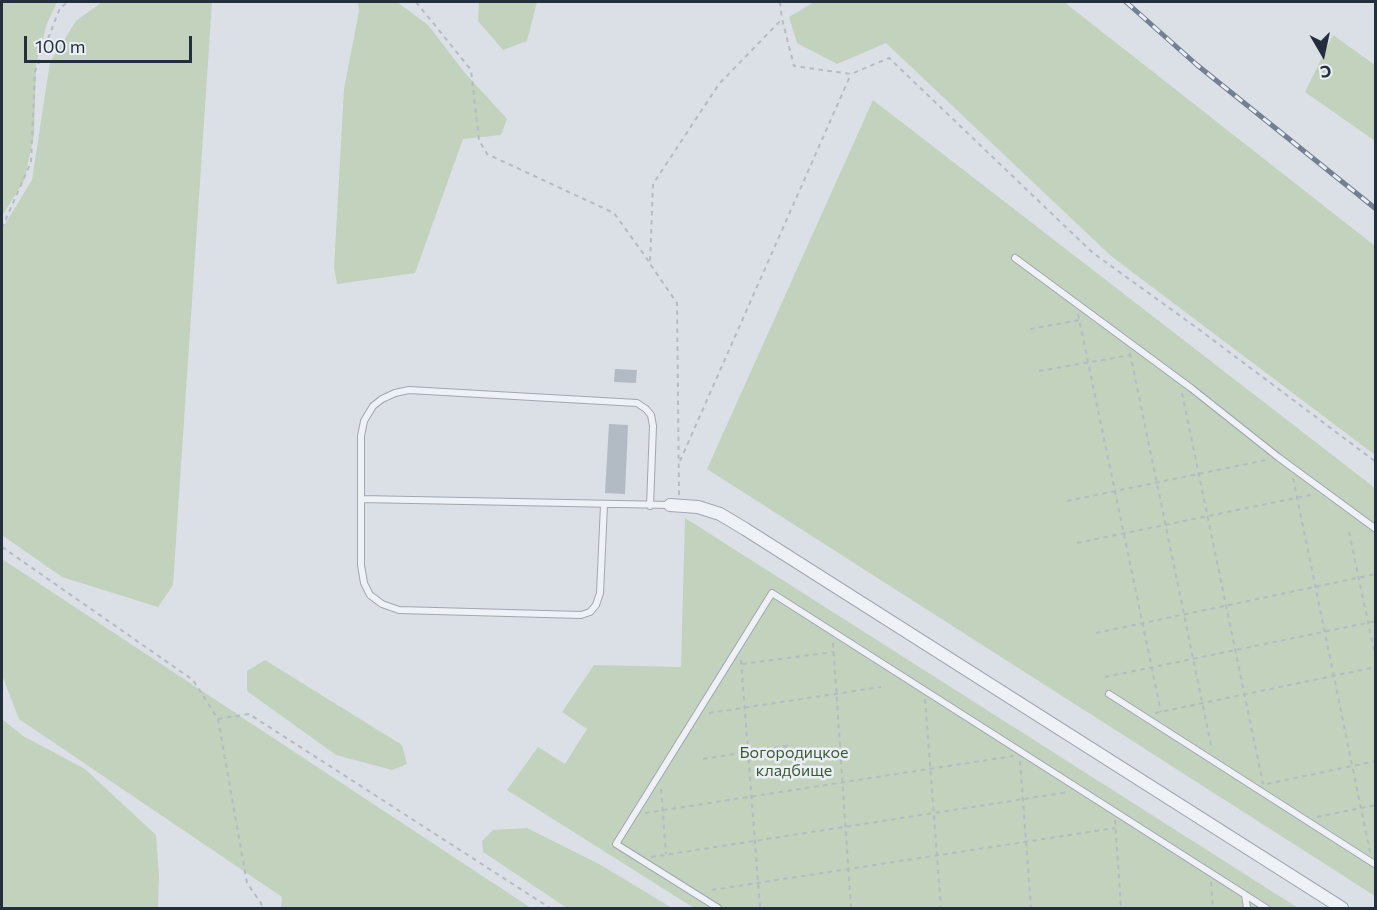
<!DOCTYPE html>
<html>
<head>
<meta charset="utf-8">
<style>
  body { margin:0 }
  #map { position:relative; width:1377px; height:910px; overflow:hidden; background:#dbe0e7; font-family:Commissioner,sans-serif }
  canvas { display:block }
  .frame { position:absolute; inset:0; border:3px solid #242f3e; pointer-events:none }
  .north { position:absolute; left:1293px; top:24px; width:60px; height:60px; -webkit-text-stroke:4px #ebeff5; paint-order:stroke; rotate:171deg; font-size:16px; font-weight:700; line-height:24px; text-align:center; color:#242f3e }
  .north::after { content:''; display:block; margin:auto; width:21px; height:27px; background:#242f3e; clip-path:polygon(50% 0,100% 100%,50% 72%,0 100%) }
  .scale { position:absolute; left:24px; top:36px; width:168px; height:27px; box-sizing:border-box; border:3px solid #242f3e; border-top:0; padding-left:8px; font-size:18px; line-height:21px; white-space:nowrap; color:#242f3e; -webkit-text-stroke:4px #ebeff5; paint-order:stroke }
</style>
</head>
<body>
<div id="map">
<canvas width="1377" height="910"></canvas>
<div class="frame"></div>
<div class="north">С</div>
<div class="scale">100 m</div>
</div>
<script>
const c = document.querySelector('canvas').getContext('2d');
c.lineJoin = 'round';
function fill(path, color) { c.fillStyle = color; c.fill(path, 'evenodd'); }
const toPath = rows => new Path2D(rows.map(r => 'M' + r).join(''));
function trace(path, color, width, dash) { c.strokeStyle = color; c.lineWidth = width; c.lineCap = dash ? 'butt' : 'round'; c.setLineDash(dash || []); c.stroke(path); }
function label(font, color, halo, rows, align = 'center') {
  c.font = font + ' Commissioner,sans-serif'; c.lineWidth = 5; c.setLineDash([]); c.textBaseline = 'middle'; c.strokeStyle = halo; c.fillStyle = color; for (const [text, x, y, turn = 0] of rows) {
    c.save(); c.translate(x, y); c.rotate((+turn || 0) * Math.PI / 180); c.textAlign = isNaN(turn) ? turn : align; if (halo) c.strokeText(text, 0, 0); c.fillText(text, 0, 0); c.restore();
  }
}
fill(toPath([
  [2,2,57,2,47,23,36,65,34,135,24,181,2,216],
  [102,2,212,2,173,585,158,607,62,577,2,535,2,229,32,180,50,62,76,21],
  [358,2,397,2,428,25,465,73,507,119,501,135,463,139,415,273,337,284,334,268,344,89,359,11],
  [479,2,537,2,527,41,503,50,478,21],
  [814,2,1064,2,1375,246,1375,455,1111,256,886,43,837,64,797,43,789,17],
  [1333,35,1375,65,1375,141,1305,92],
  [873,100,1375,488,1375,896,707,469],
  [685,518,1298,908,694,908,507,790,538,747,565,764,587,729,562,712,594,665,681,667],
  [2,559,531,908,281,908,282,897,19,719,2,675],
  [265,660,402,745,407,764,392,770,336,755,247,691,247,671],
  [2,719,23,736,85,769,156,835,159,877,158,908,2,908],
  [527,828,599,864,672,908,567,908,483,852,482,841,493,830]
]), '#c2d2bc');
fill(toPath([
  [615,369,637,370,636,383,614,382],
  [609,424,628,425,625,494,605,493]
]), '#b2bac4');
const service = toPath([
  [1015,258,1191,388,1278,457,1376,529],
  [361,499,670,505],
  [604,505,600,593,596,605,590,612,581,615,399,610,382,604,370,595,364,583,361,565,361,436,364,421,373,406,382,399,395,393,409,390,637,403,646,409,651,415,653,426,650,506],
  [1109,694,1376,865],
  [1245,895,1247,908],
  [718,908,616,844,772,593,1266,908]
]);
const minor = toPath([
  [670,505,698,507,720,514,745,529,1342,908]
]);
trace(service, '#a0a7b1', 8);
trace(minor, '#a0a7b1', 14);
trace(toPath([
  [416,2,471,70,479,140,487,154,614,213,650,263],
  [780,2,782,19],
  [2,228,31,162,35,72,60,8,68,2],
  [1078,314,1161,712],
  [1030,329,1080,320],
  [1130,353,1212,750],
  [1039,371,1131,355],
  [1182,393,1263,784],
  [680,461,851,74],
  [1293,478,1370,852],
  [679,495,677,303,650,264,653,184,719,84,782,19,794,66,851,74,889,58,1093,253,1197,328,1376,462],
  [1067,501,1266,460],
  [1349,532,1376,660],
  [1077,543,1315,494],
  [2,547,193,680,218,719,249,714,550,908],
  [1096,633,1376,574],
  [833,643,851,908],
  [741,660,760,908],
  [742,664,834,652],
  [1105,677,1376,621],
  [925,699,941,908],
  [709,713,881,687],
  [1155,713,1376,667],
  [218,719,247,883,261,903,262,908],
  [703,759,792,745],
  [1020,761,1031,908],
  [1267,784,1376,761],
  [661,789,666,854],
  [645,813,1013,756],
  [1317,817,1376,805],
  [1115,820,1121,908],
  [651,857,1069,792],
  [1211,882,1213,908],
  [712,890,1115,828]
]), '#b5bbc2', 2, [4.5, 4.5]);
trace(service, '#eef1f5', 6);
trace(minor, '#eef1f5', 12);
const rail = toPath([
  [1126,2,1197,65,1376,209]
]);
trace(rail, '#748092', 5);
trace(rail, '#ebeff5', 3, [9]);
label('16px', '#3a5b31', '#ebeff5', [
  ["Богородицкое",794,753],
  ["кладбище",794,771]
]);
</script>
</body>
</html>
